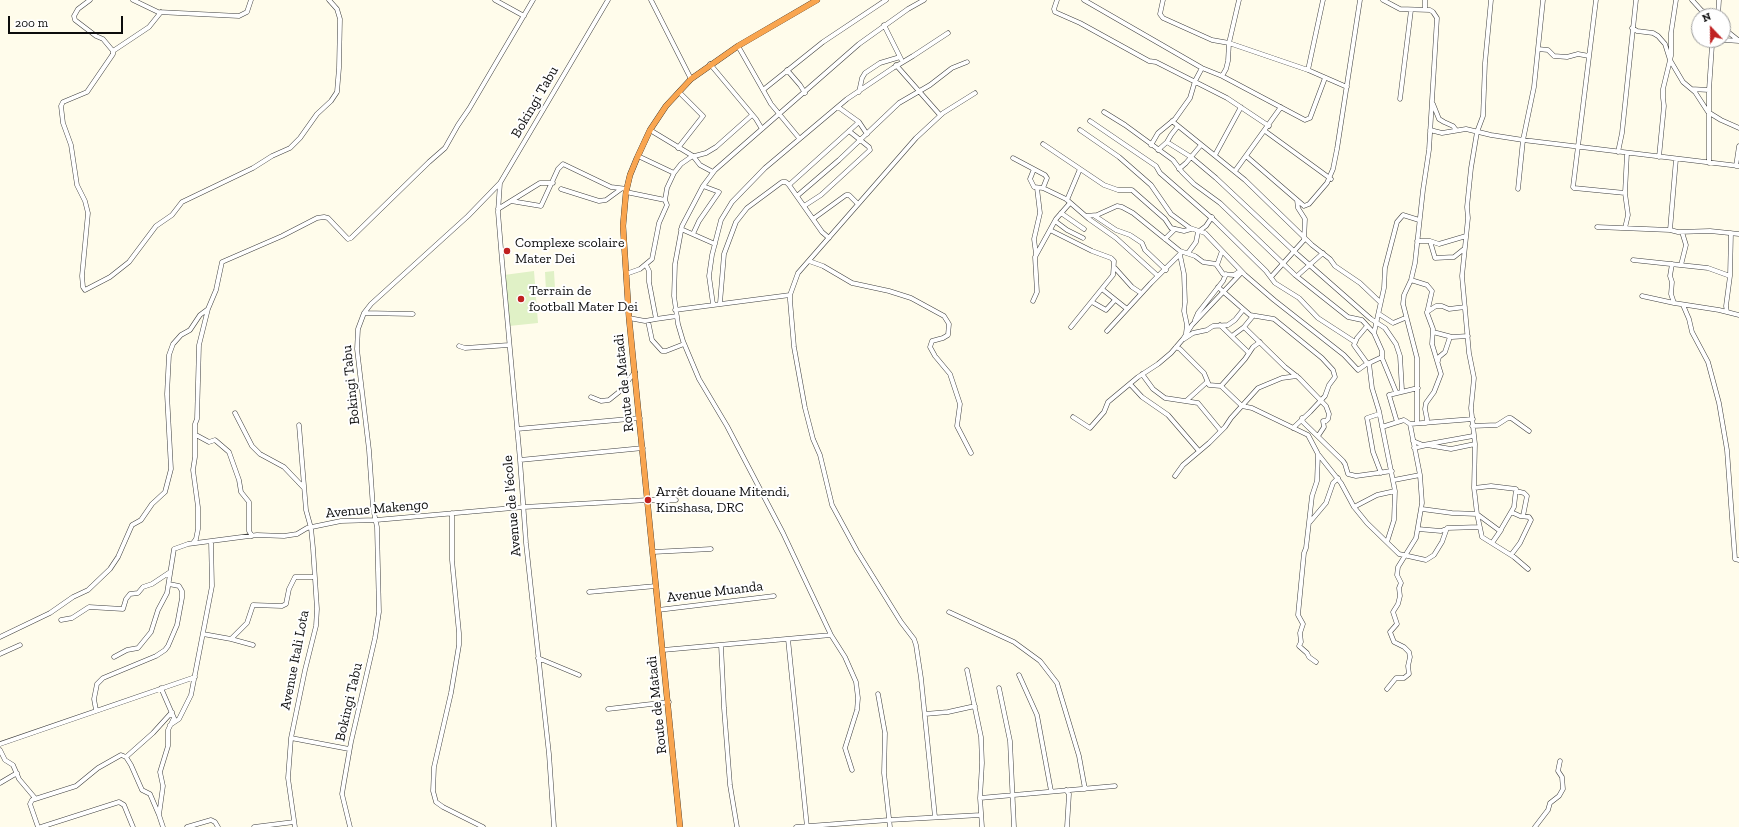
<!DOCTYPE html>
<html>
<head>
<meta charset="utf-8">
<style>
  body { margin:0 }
  #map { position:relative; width:1739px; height:827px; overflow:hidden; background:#fffceb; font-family:"Zilla Slab",serif }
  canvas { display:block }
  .north { position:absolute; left:1691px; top:8px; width:40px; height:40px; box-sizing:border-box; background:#fff; border:1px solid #9e9e9e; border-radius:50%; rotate:338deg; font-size:11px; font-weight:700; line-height:16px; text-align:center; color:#0c0c0c }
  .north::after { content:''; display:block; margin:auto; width:14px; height:18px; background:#c02020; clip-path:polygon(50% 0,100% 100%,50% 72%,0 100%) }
  .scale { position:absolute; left:8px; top:16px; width:115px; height:18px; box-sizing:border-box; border:2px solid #0c0c0c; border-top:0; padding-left:5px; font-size:12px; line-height:14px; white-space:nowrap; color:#0c0c0c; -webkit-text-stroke:3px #fff; paint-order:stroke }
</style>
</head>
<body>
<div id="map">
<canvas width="1739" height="827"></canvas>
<div class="north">N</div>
<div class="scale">200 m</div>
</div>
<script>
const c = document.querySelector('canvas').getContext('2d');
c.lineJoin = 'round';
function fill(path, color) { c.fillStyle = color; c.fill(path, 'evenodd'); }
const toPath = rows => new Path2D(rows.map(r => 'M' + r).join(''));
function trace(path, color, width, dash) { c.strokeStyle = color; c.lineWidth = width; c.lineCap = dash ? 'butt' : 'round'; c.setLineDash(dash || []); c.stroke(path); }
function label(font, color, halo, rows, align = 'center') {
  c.font = font + ' "Zilla Slab",serif'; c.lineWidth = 4; c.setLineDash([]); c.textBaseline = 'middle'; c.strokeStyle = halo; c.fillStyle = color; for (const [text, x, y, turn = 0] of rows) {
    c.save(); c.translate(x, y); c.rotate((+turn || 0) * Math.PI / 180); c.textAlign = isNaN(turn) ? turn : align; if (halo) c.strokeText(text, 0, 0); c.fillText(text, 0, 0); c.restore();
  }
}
fill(toPath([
  [534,271,538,323,509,326,504,275],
  [554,271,555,289,546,291,545,272]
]), '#e0f1c6');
const minor = toPath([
  [90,0,78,9,74,16,75,20,96,36,103,39,113,51,113,54,87,92,63,102,61,106,63,123,71,145,77,185,85,201,88,213,82,276,83,287,85,290,110,277,129,262,156,226,172,215,182,202,253,168,272,156,290,148,300,138,317,114,331,101,337,92,339,68,340,19,337,9,329,0],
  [133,0,158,12,239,16,247,12,251,0],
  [495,0,524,16],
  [651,0,691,79],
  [1057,0,1054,9,1055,12,1080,23,1149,61,1156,62,1227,98,1269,126],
  [1084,0,1202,68,1222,76,1305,120,1310,118,1325,78],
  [1163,0,1160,14,1163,18,1212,40,1229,43,1308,70,1347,87],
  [1383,0,1400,9,1430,10,1433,12,1437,18,1429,150,1423,190,1415,263,1411,280,1404,295,1403,304,1417,358,1417,423],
  [1491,0,1485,63,1483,116,1477,132,1471,168,1467,207,1468,218,1462,276,1469,353,1474,378,1471,408,1475,444,1474,488,1477,514,1482,537,1514,557,1528,569],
  [1596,0,1573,187,1574,188,1625,193],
  [1692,0,1702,11,1711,13,1714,16],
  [1425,9,1425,0],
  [1718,16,1719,0],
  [884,25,901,59],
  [1632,28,1637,31,1653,33,1658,36,1665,44,1670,60,1683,82,1695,92,1708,112,1721,120,1739,128],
  [1723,28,1738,40],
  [738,46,771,104,799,138],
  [1538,49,1548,50,1554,56,1567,57,1578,54,1589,56],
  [113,51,149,27,161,12],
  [710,64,756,119,762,129],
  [896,65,940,115],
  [787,70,800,85,805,93],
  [1308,70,1323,0],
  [1222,76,1226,69,1228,61,1229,43,1239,0],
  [1691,89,1709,90],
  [763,90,823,42,886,0],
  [859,92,862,78,865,73,880,63,900,57],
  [1400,99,1411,10],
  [1433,104,1439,119,1444,122,1453,126,1456,130],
  [838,107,859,122,867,134],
  [1104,112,1125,125,1173,160,1182,172,1194,184,1220,203,1295,275,1348,317,1362,320,1374,333,1382,351,1382,358,1396,392],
  [1090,121,1156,166,1160,173,1215,221,1266,271,1275,283,1299,298,1318,318,1355,342],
  [1172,121,1245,180,1312,245,1330,259,1335,266,1360,283,1380,302],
  [650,130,693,156,700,165,713,172],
  [1080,130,1119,157,1151,185,1171,214,1190,228,1205,233,1245,275,1274,300,1344,355,1358,370,1365,365,1382,357],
  [1430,130,1442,133,1466,129,1491,135,1523,140,1739,166],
  [1265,131,1331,179],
  [1167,142,1191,157,1216,178,1297,254,1371,319,1385,328,1396,344,1400,356,1402,390],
  [1043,144,1104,185,1118,190,1132,190,1165,219,1171,228,1184,231,1191,229],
  [1151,145,1158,133,1175,119,1190,98,1195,81,1202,68],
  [678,148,703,116,679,92],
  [1158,150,1167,142,1171,135,1178,126],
  [1618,152,1622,133,1636,0],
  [1215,155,1241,107],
  [638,156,674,173],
  [1246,156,1304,206,1309,204,1327,183,1333,169,1337,149,1360,0],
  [1659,157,1664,106,1663,98,1663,89,1671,56,1671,33,1676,0],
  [1013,158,1045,175,1047,178,1043,188],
  [1709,163,1709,90,1712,45,1725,40,1739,41],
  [1736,166,1739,146],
  [1034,169,1030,179,1034,187,1043,188,1066,199,1089,219,1116,238,1158,276],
  [1179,169,1186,163,1201,145],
  [1235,171,1281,107],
  [500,183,498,212,502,261,520,460,526,543,549,754,554,827],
  [789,185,859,122],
  [561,189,599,201,606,200,621,189],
  [1518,189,1523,140,1534,87,1543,0],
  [626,192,665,200],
  [797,196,839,160,899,103,930,85,952,68,967,62],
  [1067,200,1080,169],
  [511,201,541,206,558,169,563,164,611,187,627,189],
  [804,206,821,195,870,150,869,147,849,131],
  [498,209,540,183,553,183],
  [1061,213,1084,229],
  [1086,216,1097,215,1117,206,1122,207,1133,213,1180,251,1195,256,1203,262,1216,264,1223,274,1234,275,1240,271],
  [1095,216,1116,230,1130,235,1142,243,1145,250,1166,270],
  [813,219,846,195,849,195,858,204],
  [1055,221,1067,230,1083,238],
  [1597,227,1670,230,1678,232,1710,231,1739,234],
  [1625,228,1628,215,1625,193,1627,153],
  [681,229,715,244],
  [1050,230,1092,251,1111,258,1114,261,1113,275,1071,327],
  [1670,230,1676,159],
  [693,234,699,221,719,192,703,186],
  [1165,239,1175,229],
  [1417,241,1430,241,1439,244,1466,236],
  [1430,241,1435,258,1454,257,1464,249],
  [1188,253,1196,242,1198,232,1206,226,1212,217],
  [1036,254,1034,239,1040,213,1037,188],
  [1180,255,1184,274,1185,302,1184,311,1187,325,1186,333],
  [1633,260,1708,268,1730,276],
  [809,261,823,266,852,283,889,291,911,298,944,316,949,324,948,335,943,338,932,341,930,347,935,356,950,374,960,404,957,426,971,453],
  [1672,264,1670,276,1672,282,1671,294,1674,303],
  [1217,265,1222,251],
  [1681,265,1686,245,1682,232],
  [1115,268,1132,287,1141,293],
  [626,274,640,269,652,259,659,223,667,205,665,200,667,188,674,173,681,164,691,157,706,153,716,147,752,115],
  [1297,276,1323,253],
  [1271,277,1304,240,1305,219,1298,208,1297,200],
  [1411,280,1427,285,1432,291,1427,313,1433,329,1432,344,1441,374,1434,392,1426,403,1425,409,1427,419,1426,423],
  [1218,287,1250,315,1274,319,1322,358,1333,370,1335,377,1329,385,1325,396,1310,412,1293,428],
  [1102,289,1127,309],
  [1642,296,1674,303,1719,310,1739,315],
  [1033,301,1037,292,1035,257,1056,219,1070,203],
  [1092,302,1106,310,1115,300],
  [720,303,724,254,736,222,747,208,782,182,786,182,789,185,822,232,829,238],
  [713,304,709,276,712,255,721,220,732,202,765,168,847,99,893,68,913,56,948,33],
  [1683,305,1689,319,1692,332,1708,362,1719,403,1727,450,1735,559,1739,560],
  [675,310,790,295],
  [1427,312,1436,306,1442,306,1449,309,1465,307],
  [1727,312,1726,306,1730,276,1731,233],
  [364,313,413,314],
  [1379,314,1393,323,1405,318],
  [629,318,645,321,656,319,649,282,649,271,646,265],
  [656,319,677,316],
  [1195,320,1198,313,1223,281,1226,274],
  [648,321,652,340,662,351,666,351,684,344],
  [1220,325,1249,353],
  [1367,326,1357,338,1354,345,1367,363],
  [1244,327,1285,367,1299,378,1326,406,1329,414,1328,419,1326,421,1323,421,1324,427,1318,436],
  [1107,331,1151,283,1182,252],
  [1433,332,1452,337,1468,336],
  [1374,333,1384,288,1385,268,1397,222,1403,215,1419,220],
  [1232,336,1244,327,1253,316],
  [1184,339,1193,333,1207,330,1213,326,1228,325,1235,320,1243,310],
  [459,346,465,348,509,345],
  [1176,347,1180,349,1204,373,1209,385,1221,386,1242,406,1252,408,1308,435,1318,454,1341,483,1354,507,1367,523,1399,554,1426,560,1434,555,1442,542,1447,528,1480,527],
  [1438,361,1439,357,1445,352,1450,337],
  [1369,363,1372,388,1379,411,1395,491,1394,520,1387,542],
  [1142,374,1153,389,1165,398,1198,403,1221,431],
  [1130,384,1142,397,1168,415,1199,451],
  [1221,386,1245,359,1253,347,1260,342],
  [591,397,601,401,609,400,619,392,635,372],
  [1186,401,1207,382],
  [235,413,252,446,260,454,284,467,304,488],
  [1379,414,1367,418,1373,452,1381,473],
  [1073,417,1090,428,1104,412,1108,402,1138,377,1158,364,1171,353,1183,339,1192,325,1242,272],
  [1302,418,1303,422,1343,461,1345,464,1348,474,1356,476,1392,471],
  [1397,422,1389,395,1418,388],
  [1410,424,1473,419],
  [1472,426,1497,425,1508,418,1511,418,1529,431],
  [1382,427,1404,420,1410,424,1420,475,1422,503,1416,538,1398,567,1397,575,1401,583,1399,588,1400,596,1398,604,1393,612,1397,624,1390,632,1394,642,1404,647,1409,652,1410,657,1408,666,1409,674,1404,678,1396,678,1387,689],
  [517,429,640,418],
  [196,435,209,442,215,440,229,452,239,480,241,492,249,502,249,531,252,536],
  [1413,441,1423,445,1473,436],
  [1414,448,1427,445,1451,449,1475,444],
  [520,460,643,448],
  [1175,476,1183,465,1209,443,1225,427,1231,418,1258,388,1282,378,1297,376],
  [1394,480,1420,475],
  [1474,488,1491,486,1516,489,1514,507,1500,531,1501,530,1492,543],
  [1516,491,1524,493,1527,496,1523,516],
  [1354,507,1377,495,1395,491],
  [1422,509,1452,513,1477,514,1500,531],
  [1511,512,1520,516,1529,517,1531,520,1520,543,1511,555],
  [452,513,452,560,459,633,459,645,451,693,434,767,433,791,436,802,443,807,483,827],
  [1310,522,1326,503,1333,483,1338,478],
  [1418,529,1441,531,1446,529],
  [193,543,196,539,198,529,198,507,193,470,195,457,195,424,197,419,199,345,208,309,216,290,222,262,282,236,317,218,324,217,328,218,348,239,351,238,429,162,445,148,458,125,469,109,533,0],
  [653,552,711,549],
  [589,592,656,586],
  [658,610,774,596],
  [949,612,1014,642,1040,661,1057,683,1079,756,1085,789],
  [61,620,72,618,89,607,123,609,126,599,130,594,138,593,143,587,152,584,170,572],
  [203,634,231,639,247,623,253,605,282,606,286,604,289,589,295,577,315,577],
  [0,637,50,613,73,597,88,590,110,569,118,557,132,525,141,520,152,504,165,492,171,469,167,394,169,355,173,344,181,335,190,330,200,315,208,309],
  [231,639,253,645],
  [788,639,807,827],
  [721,645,724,708,730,785,737,827],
  [663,650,831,635],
  [0,654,20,645],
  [114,657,127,650,138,648,151,632,158,610,167,593,174,549,188,544,257,535,284,536,297,534,307,528,341,521,376,520,524,507,648,500,676,500],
  [538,658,579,675],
  [1316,662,1309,657,1307,653,1299,646,1301,642,1300,633,1303,624,1298,615,1304,553,1306,548,1312,496,1317,481,1318,454],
  [967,670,981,737,982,763,980,798,982,827],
  [1019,675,1037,715,1051,791],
  [161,688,174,718,168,730,168,746,160,772,163,786,159,815,163,827],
  [999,688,1010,741,1014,827],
  [878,694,885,733,884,773,890,827],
  [608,709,669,702],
  [96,710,94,699,97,684,103,678,156,656,165,650,168,646,177,625,182,598,182,591,179,586,169,584],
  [925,714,948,712,975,706],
  [170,725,179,719,191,695,212,586,211,541],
  [291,738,349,749],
  [0,744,195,677],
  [0,750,5,760,13,765,19,779,35,798],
  [126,757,153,733,172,712],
  [852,770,845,748,857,710,858,698,856,682,845,657,831,635,783,533,727,426,699,379,683,341,678,324,674,296,675,264,682,226,703,186,715,170,859,44,908,9,924,0],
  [0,783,17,773],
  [1066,790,1069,794,1067,827],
  [980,798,1115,786],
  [935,817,921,678,916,645,914,639,901,622,857,551,832,505,820,455,813,439,805,408,794,347,790,300,790,295,798,273,916,138,943,113,975,93],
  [38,827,30,804,32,800,76,786,98,768,121,755,126,757,131,765,142,790,150,794,159,815],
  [41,827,119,802,124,805,133,827],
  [187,827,211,820,215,822,218,827],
  [254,827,294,822],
  [295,827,288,778,291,738,305,670,316,626,317,609,313,548,311,528,306,510,299,425],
  [350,827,342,794,344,782,351,742,375,638,379,612,377,527,373,508,369,450,357,349,358,329,364,313,371,304,468,216,500,183,608,0],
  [796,827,889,820,981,815],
  [1535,827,1548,810,1550,803,1559,796,1563,789,1562,777,1558,771,1560,761]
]);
const highway = toPath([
  [680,827,629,318,623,226,626,192,630,175,637,158,650,130,666,106,691,79,738,46,817,0]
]);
trace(minor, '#3f3f3f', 5);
trace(highway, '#1d1d1d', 6);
trace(minor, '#fff', 4);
trace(highway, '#f9a54f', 5.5);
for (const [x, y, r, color] of [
  [507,251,4,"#c02020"],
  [521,299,4,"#c02020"],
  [648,500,4,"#c02020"]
]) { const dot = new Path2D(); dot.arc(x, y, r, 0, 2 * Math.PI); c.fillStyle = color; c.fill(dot); trace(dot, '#fff', 1.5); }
label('14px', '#0c0c0c', '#fff', [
  ["Bokingi Tabu",535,102,-60],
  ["Route de Matadi",624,383,-96],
  ["Bokingi Tabu",351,385,-96],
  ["Avenue de l'école",512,506,-95],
  ["Avenue Makengo",377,509,-5],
  ["Avenue Muanda",715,592,-7],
  ["Avenue Itali Lota",295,660,-79],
  ["Bokingi Tabu",349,702,-77],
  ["Route de Matadi",657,705,-96]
]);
label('14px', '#0c0c0c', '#fff', [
  ["Complexe scolaire",515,243],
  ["Mater Dei",515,259],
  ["Terrain de",529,291],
  ["football Mater Dei",529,307],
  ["Arrêt douane Mitendi,",656,492],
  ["Kinshasa, DRC",656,508]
], 'left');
</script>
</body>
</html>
